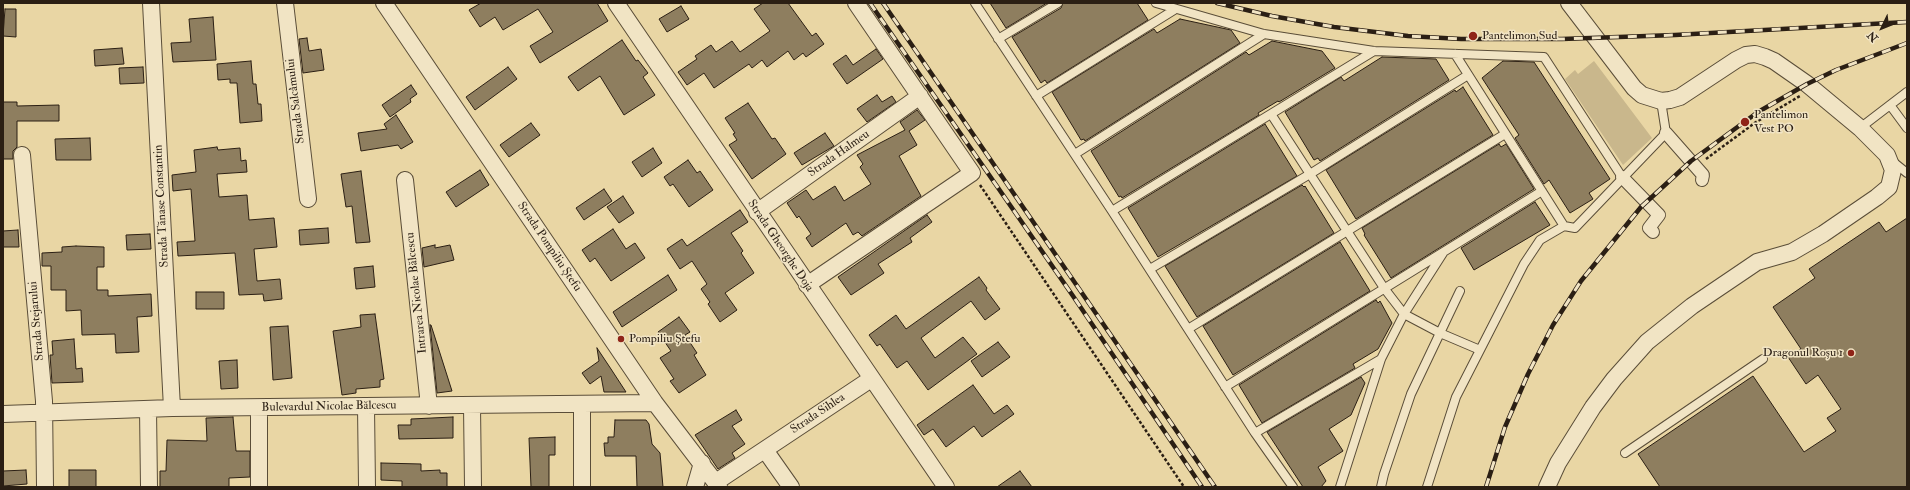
<!DOCTYPE html>
<html>
<head>
<meta charset="utf-8">
<style>
  body { margin:0 }
  #map { position:relative; width:1910px; height:490px; overflow:hidden; background:#e9d6a4; font-family:"IM FELL Double Pica",serif }
  canvas { display:block }
  .frame { position:absolute; inset:0; border:4px solid #2b1f14; pointer-events:none }
  .north { position:absolute; left:1862px; top:8px; width:40px; height:40px; -webkit-text-stroke:3px #f1e4c4; paint-order:stroke; rotate:227deg; font-size:11px; font-weight:700; line-height:16px; text-align:center; color:#2b1f14 }
  .north::after { content:''; display:block; margin:auto; width:14px; height:18px; background:#2b1f14; clip-path:polygon(50% 0,100% 100%,50% 72%,0 100%) }
</style>
</head>
<body>
<div id="map">
<canvas width="1910" height="490"></canvas>
<div class="frame"></div>
<div class="north">N</div>
</div>
<script>
const c = document.querySelector('canvas').getContext('2d');
c.lineJoin = 'round';
function fill(path, color) { c.fillStyle = color; c.fill(path, 'evenodd'); }
const toPath = rows => new Path2D(rows.map(r => 'M' + r).join(''));
function trace(path, color, width, dash) { c.strokeStyle = color; c.lineWidth = width; c.lineCap = dash ? 'butt' : 'round'; c.setLineDash(dash || []); c.stroke(path); }
function label(font, color, halo, rows, align = 'center') {
  c.font = font + ' "IM FELL Double Pica",serif'; c.lineWidth = 3; c.setLineDash([]); c.textBaseline = 'middle'; c.strokeStyle = halo; c.fillStyle = color; for (const [text, x, y, turn = 0] of rows) {
    c.save(); c.translate(x, y); c.rotate((+turn || 0) * Math.PI / 180); c.textAlign = isNaN(turn) ? turn : align; if (halo) c.strokeText(text, 0, 0); c.fillText(text, 0, 0); c.restore();
  }
}
fill(toPath([
  [1594,61,1652,138,1623,165,1565,79,1575,70,1578,74]
]), '#c9b78c');
const building = toPath([
  [481,3,597,3,608,21,540,63,530,46,553,32,538,9,503,30,495,17,480,27,469,10,481,3],
  [763,3,788,3,812,36,816,33,824,44,806,57,803,53,794,60,788,51,767,67,762,60,752,68,749,64,714,88,704,73,687,85,678,72,697,59,695,56,711,45,716,52,732,41,740,52,770,31,754,9,763,3],
  [990,3,1047,3,1006,28,990,3],
  [1063,3,1137,3,1148,20,1047,83,1045,80,1041,83,1012,37,1061,8,1063,3],
  [681,6,689,19,667,32,659,19,681,6],
  [5,9,16,9,16,37,3,36,5,9],
  [213,17,216,60,173,62,171,43,191,42,189,19,213,17],
  [1180,19,1231,30,1240,43,1085,141,1084,139,1081,140,1052,92,1154,29,1157,33,1180,19],
  [307,38,309,51,321,49,324,70,303,73,299,39,307,38],
  [622,40,636,61,638,60,648,73,643,77,655,95,624,115,600,76,578,91,568,77,622,40],
  [1272,41,1322,51,1335,68,1279,102,1278,101,1258,113,1259,115,1122,198,1121,196,1119,197,1091,151,1246,52,1249,55,1272,41],
  [122,48,124,64,95,66,94,50,122,48],
  [876,49,883,59,847,84,833,64,846,55,853,65,876,49],
  [1382,57,1436,59,1449,80,1320,161,1318,158,1314,160,1285,112,1341,77,1344,81,1382,57],
  [251,61,253,84,256,84,258,104,261,104,262,121,240,123,237,83,230,83,230,79,218,80,217,64,251,61],
  [1503,61,1534,62,1610,179,1589,193,1593,199,1570,213,1549,180,1544,184,1515,138,1519,135,1482,78,1503,61],
  [143,67,144,83,120,84,119,68,143,67],
  [508,67,517,79,475,110,466,97,508,67],
  [411,85,417,94,410,99,411,102,390,117,382,105,411,85],
  [1463,87,1493,135,1356,219,1326,170,1455,90,1456,92,1463,87],
  [877,95,882,102,892,96,896,102,867,122,857,109,877,95],
  [3,102,17,102,17,106,59,105,59,121,17,121,17,147,13,151,13,159,3,159,3,102],
  [748,103,772,139,775,138,786,154,752,179,729,145,737,140,733,134,735,133,725,118,748,103],
  [917,110,925,120,909,131,917,145,899,156,921,196,862,236,858,232,853,235,846,223,812,247,806,238,811,234,799,216,797,218,787,203,806,190,813,200,835,186,844,201,871,184,860,167,863,164,857,155,905,130,900,122,917,110],
  [396,115,413,142,401,149,398,145,361,151,358,133,387,129,384,124,396,115],
  [531,123,540,135,509,157,500,145,531,123],
  [1265,124,1297,176,1158,257,1128,208,1265,124],
  [825,133,834,146,802,165,794,153,825,133],
  [90,138,91,160,56,160,55,139,90,138],
  [1499,144,1501,147,1506,144,1534,189,1391,278,1364,235,1365,234,1362,228,1499,144],
  [217,147,218,150,240,148,241,161,246,160,247,172,217,174,219,197,247,195,249,220,274,218,277,247,254,249,257,281,280,279,282,299,264,301,263,294,239,295,235,253,178,256,177,242,195,241,191,189,173,191,172,175,196,172,194,150,217,147],
  [653,148,662,163,642,177,632,162,653,148],
  [688,160,697,173,700,171,713,190,689,207,673,184,670,186,664,177,688,160],
  [480,170,489,185,456,207,446,192,480,170],
  [361,171,370,242,356,243,352,206,346,207,341,174,361,171],
  [1302,185,1304,187,1305,186,1334,233,1197,317,1165,266,1302,185],
  [604,189,612,201,584,220,576,208,604,189],
  [623,196,634,213,619,223,607,207,623,196],
  [1535,202,1550,225,1474,270,1461,248,1535,202],
  [740,210,748,222,731,233,743,251,741,253,754,273,725,293,737,310,720,322,708,304,710,302,701,289,707,284,692,261,680,269,667,249,682,239,687,246,740,210],
  [927,215,932,222,910,238,912,242,878,264,884,273,851,295,838,277,927,215],
  [1907,218,1907,487,1660,487,1638,454,1753,376,1804,452,1836,431,1827,418,1841,409,1818,375,1806,384,1788,357,1801,349,1773,307,1815,278,1809,269,1879,222,1886,232,1907,218],
  [328,228,329,243,300,245,299,230,328,228],
  [613,229,626,249,635,243,645,258,611,281,595,258,590,262,582,250,613,229],
  [18,230,19,247,3,247,3,231,18,230],
  [150,234,151,249,127,250,126,235,150,234],
  [1340,242,1370,291,1233,375,1203,326,1340,242],
  [435,245,435,248,450,245,454,260,424,267,422,248,435,245],
  [76,246,104,247,104,267,97,267,97,290,108,290,108,296,151,294,152,316,137,317,139,352,116,353,115,334,82,335,81,310,66,311,66,290,51,290,51,266,42,266,42,253,62,252,62,247,76,246],
  [373,266,375,287,356,289,354,268,373,266],
  [668,275,677,290,622,327,613,312,668,275],
  [979,277,987,288,986,290,1000,309,985,320,971,301,921,338,935,358,963,337,977,354,928,390,907,361,897,368,880,344,877,346,869,335,896,315,906,329,979,277],
  [196,292,224,292,224,309,196,309,196,292],
  [1376,300,1378,303,1380,301,1392,323,1378,349,1353,364,1355,368,1262,423,1239,385,1376,300],
  [375,314,384,379,380,380,380,387,356,389,356,393,342,395,333,331,361,327,360,315,375,314],
  [679,317,690,332,685,335,697,353,694,355,706,375,679,393,670,381,674,379,660,358,671,351,658,332,679,317],
  [430,325,431,325,452,391,437,393,430,325],
  [288,326,292,378,273,380,270,327,288,326],
  [74,339,76,369,82,368,83,382,52,383,50,355,53,355,52,341,74,339],
  [998,342,1010,357,982,377,971,361,998,342],
  [597,348,611,369,626,392,604,392,601,376,590,384,582,373,599,361,597,348],
  [237,360,238,388,221,389,219,361,237,360],
  [1361,377,1365,383,1351,415,1329,429,1343,451,1318,467,1326,481,1321,487,1303,487,1267,432,1361,377],
  [973,385,994,414,1007,405,1014,414,982,437,974,426,946,447,933,429,924,435,917,425,973,385],
  [736,410,742,420,732,426,745,444,732,453,735,458,718,469,695,435,736,410],
  [233,417,236,451,250,451,250,477,229,478,229,487,160,487,160,471,166,471,167,440,207,441,206,418,233,417],
  [453,417,453,438,399,439,398,425,411,425,411,419,453,417],
  [615,420,646,420,649,424,652,444,660,453,663,487,637,487,636,456,605,456,604,443,608,443,608,437,614,437,615,420],
  [555,437,555,455,549,455,549,487,531,487,529,438,555,437],
  [381,463,421,464,421,471,440,470,440,473,447,473,447,487,402,487,402,481,381,480,381,463],
  [26,470,27,484,3,486,3,471,26,470],
  [69,470,96,470,96,487,69,487,69,470],
  [1020,471,1032,487,997,487,1020,471]
]);
fill(building, '#8e7e5f');
trace(building, '#2b1f14', 1);
const service = toPath([
  [975,3,1112,211,1255,433,1293,487],
  [1156,3,1264,34,1374,51,1544,57,1622,177],
  [998,39,1058,3],
  [1455,54,1564,226],
  [1036,96,1174,10],
  [1890,105,1907,128],
  [1271,114,1384,288,1404,314,1440,333,1480,350],
  [1860,128,1907,92],
  [1075,154,1264,34],
  [1892,161,1907,173],
  [1112,211,1374,51],
  [1150,269,1310,174,1468,75],
  [1188,329,1505,134],
  [1225,387,1542,191],
  [1255,433,1381,359],
  [1625,453,1763,359],
  [1340,487,1381,359,1404,314,1443,253],
  [1381,487,1384,474,1411,394,1460,291],
  [1427,487,1456,397,1524,264,1540,240,1564,226,1575,228,1666,133,1661,101]
]);
const pedestrian = toPath([
  [1666,133,1703,175,1702,180],
  [1622,177,1659,215,1649,228,1653,232]
]);
const minor = toPath([
  [151,3,172,408],
  [285,3,308,199],
  [384,3,655,403,719,487],
  [616,3,946,487],
  [22,155,44,401,45,487],
  [405,180,429,406],
  [757,212,920,96],
  [807,285,972,173,856,3],
  [582,404,582,487],
  [472,406,473,487],
  [366,407,367,487],
  [259,408,259,487],
  [148,409,149,487],
  [3,414,172,408,655,403],
  [765,450,791,487],
  [716,482,871,379],
  [695,487,702,463],
  [1547,487,1558,463,1593,407,1614,379,1647,342,1692,306,1757,262,1792,252,1823,234,1877,197,1889,187,1893,170,1887,155,1860,128,1807,84,1774,61,1765,57,1755,54,1746,55,1736,60,1680,97,1670,100,1661,101,1642,95,1634,88,1569,3]
]);
trace(service, '#5a4d38', 10);
trace(pedestrian, '#5a4d38', 14);
trace(minor, '#5a4d38', 18);
trace(toPath([
  [1706,159,1756,122,1800,96],
  [980,185,1184,487]
]), '#2b1f14', 2.5, [3, 2]);
trace(service, '#f1e4c4', 8);
trace(pedestrian, '#f1e4c4', 12);
trace(minor, '#f1e4c4', 16);
const rail = toPath([
  [870,3,1073,296,1202,487],
  [883,3,1215,487],
  [1217,3,1272,16,1334,27,1408,36,1461,39,1562,39,1675,35,1907,22],
  [1486,487,1505,427,1528,374,1553,325,1581,281,1641,207,1691,161,1758,112,1807,84,1836,70,1907,43]
]);
trace(rail, '#2b1f14', 4.5);
trace(rail, '#f1e4c4', 3, [9]);
for (const [x, y, r, color] of [
  [1473,36,5,"#8f2418"],
  [1745,122,5,"#8f2418"],
  [621,339,4,"#8f2418"],
  [1851,353,4,"#8f2418"]
]) { const dot = new Path2D(); dot.arc(x, y, r, 0, 2 * Math.PI); c.fillStyle = color; c.fill(dot); trace(dot, '#f1e4c4', 1.5); }
label('12px', '#2b1f14', '#f1e4c4', [
  ["Pantelimon Sud",1482,36],
  ["Pantelimon",1754,115],
  ["Vest PO",1754,129],
  ["Pompiliu Ștefu",629,339],
  ["Dragonul Roșu 1",1843,353,"right"]
], 'left');
label('12px', '#2b1f14', '#f1e4c4', [
  ["Strada Salcâmului",296,101,-97],
  ["Strada Halmeu",839,154,-35],
  ["Strada Tănase Constantin",162,206,-93],
  ["Strada Gheorghe Doja",780,246,56],
  ["Strada Pompiliu Ștefu",549,247,56],
  ["Intrarea Nicolae Bălcescu",417,293,-96],
  ["Strada Stejarului",37,321,-95],
  ["Bulevardul Nicolae Bălcescu",329,407,-1],
  ["Strada Sihlea",818,414,-34]
]);
</script>
</body>
</html>
